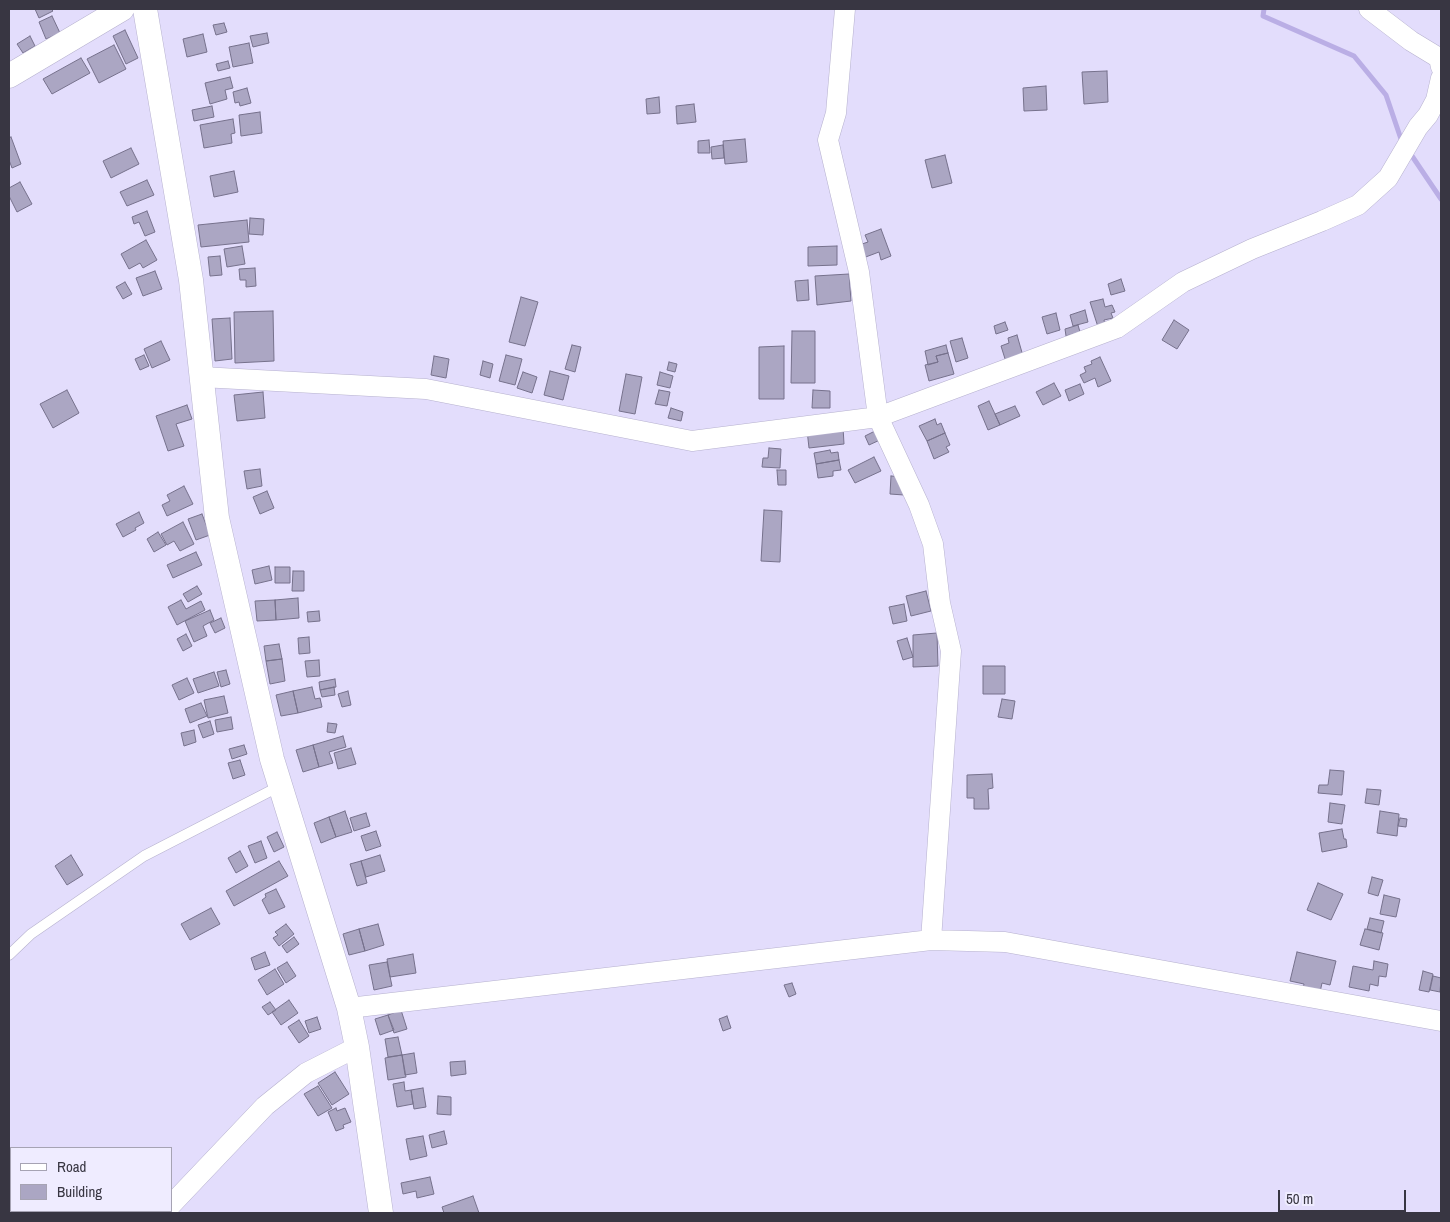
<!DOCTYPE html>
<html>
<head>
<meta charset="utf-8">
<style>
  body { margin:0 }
  #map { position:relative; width:1450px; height:1222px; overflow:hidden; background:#e3ddfc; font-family:"Archivo Narrow",sans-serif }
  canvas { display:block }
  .frame { position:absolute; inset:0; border:10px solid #383642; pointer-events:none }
  .legend { position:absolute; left:10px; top:1147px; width:162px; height:65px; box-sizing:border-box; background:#efecff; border:1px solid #a6a3b3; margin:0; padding:6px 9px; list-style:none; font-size:15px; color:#383642 }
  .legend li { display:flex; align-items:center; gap:10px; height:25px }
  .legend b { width:25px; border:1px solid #a6a3b3 }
  .scale { position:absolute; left:1278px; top:1190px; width:128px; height:22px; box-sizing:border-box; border:2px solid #383642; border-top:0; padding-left:6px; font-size:15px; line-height:18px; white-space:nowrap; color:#383642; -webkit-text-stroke:4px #efecff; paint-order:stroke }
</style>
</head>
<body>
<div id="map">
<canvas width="1450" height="1222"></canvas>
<div class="frame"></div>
<ul class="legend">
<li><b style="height:6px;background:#fff"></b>Road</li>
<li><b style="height:14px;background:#aba6c3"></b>Building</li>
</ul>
<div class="scale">50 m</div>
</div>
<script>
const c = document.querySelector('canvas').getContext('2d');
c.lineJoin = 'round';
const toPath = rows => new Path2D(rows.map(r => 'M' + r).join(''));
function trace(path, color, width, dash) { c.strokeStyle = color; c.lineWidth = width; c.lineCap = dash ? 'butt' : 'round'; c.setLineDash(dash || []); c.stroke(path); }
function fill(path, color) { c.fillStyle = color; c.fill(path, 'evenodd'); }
trace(toPath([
  [1264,9,1263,16,1354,56,1386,95,1402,142],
  [1410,153,1441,199]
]), '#baaee5', 5);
const building = toPath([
  [35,9,51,9,53,11,39,18,35,9],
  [52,16,60,33,46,39,39,22,52,16],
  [224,23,227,32,216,35,213,25,224,23],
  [125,30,138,58,126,64,113,36,125,30],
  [267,33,269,43,253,47,250,36,267,33],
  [203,34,207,52,187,57,183,39,203,34],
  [30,36,35,46,23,53,17,44,30,36],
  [249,43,253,63,233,67,229,47,249,43],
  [114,45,126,69,99,83,87,59,114,45],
  [81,58,90,73,52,94,43,79,81,58],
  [228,61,230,68,218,71,216,64,228,61],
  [1107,71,1108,102,1084,104,1082,72,1107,71],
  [230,77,233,88,225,90,227,99,210,104,205,83,230,77],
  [1046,86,1047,110,1024,111,1023,88,1046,86],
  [247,88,251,103,240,106,239,102,235,103,233,92,247,88],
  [659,97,660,113,647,114,646,99,659,97],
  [694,104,696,122,677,124,676,106,694,104],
  [212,106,214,117,194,121,192,110,212,106],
  [260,112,262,133,241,136,239,115,260,112],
  [233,119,235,133,231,134,232,143,204,148,200,125,233,119],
  [11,137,21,164,12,168,9,160,9,138,11,137],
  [745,139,747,162,725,164,723,141,745,139],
  [709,140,710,153,698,153,698,141,709,140],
  [723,145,724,158,712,159,711,147,723,145],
  [131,148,139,164,111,178,103,161,131,148],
  [945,155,952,183,932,188,925,160,945,155],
  [234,171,238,192,214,197,210,176,234,171],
  [147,180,154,195,127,206,120,192,147,180],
  [20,182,32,204,17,212,9,196,9,188,20,182],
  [147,211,155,232,145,236,139,222,134,224,132,217,147,211],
  [250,218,264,219,263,235,249,234,250,218],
  [247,220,249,242,201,247,198,225,247,220],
  [881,229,891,256,881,260,879,252,863,258,859,245,868,242,865,235,881,229],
  [146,240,157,260,143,268,140,263,129,269,121,254,146,240],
  [242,246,245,264,227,267,224,249,242,246],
  [837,246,837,265,808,266,808,247,837,246],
  [220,256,222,275,210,276,208,257,220,256],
  [255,268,256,286,246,287,246,280,240,280,239,269,255,268],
  [155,271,162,289,143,296,136,278,155,271],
  [849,274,851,301,817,305,815,276,849,274],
  [1121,279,1125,291,1111,295,1108,284,1121,279],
  [808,280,809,300,797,301,795,281,808,280],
  [125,282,132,294,123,299,116,287,125,282],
  [521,297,538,302,525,346,509,342,521,297],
  [1103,299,1105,307,1112,305,1115,312,1111,313,1113,318,1104,320,1105,325,1098,327,1090,302,1103,299],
  [1085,310,1088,322,1073,326,1070,315,1085,310],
  [273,311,274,361,235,363,234,312,273,311],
  [1056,313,1060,330,1047,334,1042,317,1056,313],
  [230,318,232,359,215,361,212,319,230,318],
  [1174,320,1189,330,1177,349,1162,340,1174,320],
  [1005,322,1008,330,996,334,994,326,1005,322],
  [1078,325,1080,332,1066,336,1065,329,1078,325],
  [792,331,815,331,815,383,791,383,792,331],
  [1017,335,1023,356,1006,362,1001,346,1009,343,1008,338,1017,335],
  [962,338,968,358,956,362,950,341,962,338],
  [161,341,170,360,152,368,144,349,161,341],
  [572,345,581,347,575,372,565,369,572,345],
  [946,345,948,353,936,356,938,362,928,365,925,351,946,345],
  [784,346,784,399,759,399,759,347,784,346],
  [948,353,954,374,929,381,925,365,938,362,936,356,948,353],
  [144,355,149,366,140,370,135,359,144,355],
  [506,355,522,359,515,385,499,381,506,355],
  [434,356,449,359,446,378,431,375,434,356],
  [1100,357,1111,381,1098,387,1095,378,1084,383,1080,375,1086,372,1084,367,1092,364,1091,361,1100,357],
  [483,361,493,364,490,378,480,375,483,361],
  [669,362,677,364,675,372,667,370,669,362],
  [550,371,569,376,563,400,544,395,550,371],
  [523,372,537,377,532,393,517,388,523,372],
  [660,372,673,376,670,388,657,385,660,372],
  [626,374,642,377,635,414,619,411,626,374],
  [1054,383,1061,396,1043,405,1036,392,1054,383],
  [1080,384,1084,394,1069,401,1065,390,1080,384],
  [67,390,79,413,53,428,40,404,67,390],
  [659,390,670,392,667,406,655,404,659,390],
  [813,390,830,391,830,408,812,408,813,390],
  [263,392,265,418,237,421,234,395,263,392],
  [989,401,1000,425,988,430,978,406,989,401],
  [187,405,192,419,176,424,184,446,168,451,156,416,187,405],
  [1015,406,1020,416,1000,425,995,414,1015,406],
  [671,408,683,412,681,421,668,418,671,408],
  [935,419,937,425,941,423,945,433,927,441,919,426,935,419],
  [843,427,844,444,809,448,807,430,843,427],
  [877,430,882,439,869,445,865,436,877,430],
  [945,433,950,445,946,447,949,452,934,459,927,441,945,433],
  [769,448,781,449,780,468,762,467,763,458,768,458,769,448],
  [830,450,831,453,838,452,839,460,816,464,814,453,830,450],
  [874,457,881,471,855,483,848,470,874,457],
  [839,460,841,470,833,471,833,476,818,478,816,464,839,460],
  [260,469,262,486,247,489,244,471,260,469],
  [777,470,786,470,786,485,778,485,777,470],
  [891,476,905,477,904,495,890,494,891,476],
  [184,486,193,504,167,516,162,505,170,501,167,495,184,486],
  [267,491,274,508,260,514,253,497,267,491],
  [764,510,782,511,780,562,761,561,764,510],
  [139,512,144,523,135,528,136,530,123,537,116,524,139,512],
  [202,514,210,535,196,540,188,519,202,514],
  [183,522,194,544,180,551,174,541,167,545,161,534,183,522],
  [158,532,166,545,154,552,147,539,158,532],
  [196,552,202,565,173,578,167,565,196,552],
  [269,566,272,580,255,584,252,570,269,566],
  [275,567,290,567,290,583,275,583,275,567],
  [293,571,304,571,304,591,292,591,293,571],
  [197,586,202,594,188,602,183,594,197,586],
  [926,591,931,611,911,616,906,596,926,591],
  [298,598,299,618,276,620,275,600,298,598],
  [181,600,186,609,201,601,205,610,177,625,168,607,181,600],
  [275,600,276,620,257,621,255,601,275,600],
  [904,604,907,621,893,624,889,607,904,604],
  [210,610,214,620,203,626,207,636,194,642,185,621,210,610],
  [319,611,320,621,308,622,307,612,319,611],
  [221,618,225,628,215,633,210,623,221,618],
  [937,633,938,666,913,667,913,635,937,633],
  [186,634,192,646,183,651,177,639,186,634],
  [309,637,310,653,299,654,298,638,309,637],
  [907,638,913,657,903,660,897,641,907,638],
  [279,644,282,659,266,661,264,646,279,644],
  [282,659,285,681,270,684,266,661,282,659],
  [319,660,320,676,307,677,305,661,319,660],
  [983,666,1005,666,1005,694,983,694,983,666],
  [226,670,230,684,221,687,217,672,226,670],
  [214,672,219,686,198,693,193,679,214,672],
  [187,678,194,693,179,700,172,685,187,678],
  [335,679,336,687,320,690,319,682,335,679],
  [312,687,315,699,320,698,322,707,298,713,293,691,312,687],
  [334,687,335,695,322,697,320,690,334,687],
  [293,691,298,713,281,716,276,695,293,691],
  [348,691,351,705,342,707,338,694,348,691],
  [224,696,228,713,208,718,204,700,224,696],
  [1002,699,1015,701,1012,719,998,717,1002,699],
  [201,703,207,716,190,723,185,709,201,703],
  [231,717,233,729,217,732,215,720,231,717],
  [210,721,214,734,203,738,198,725,210,721],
  [328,723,337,724,335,733,327,732,328,723],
  [194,730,196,742,184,746,181,733,194,730],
  [343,736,346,747,329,752,333,763,319,767,313,745,343,736],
  [244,745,247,754,232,759,229,749,244,745],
  [313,745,319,767,303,772,296,750,313,745],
  [351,748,356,764,338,769,334,753,351,748],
  [240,760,245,775,233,779,228,763,240,760],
  [1330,770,1344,771,1342,795,1318,793,1319,785,1328,785,1330,770],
  [992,774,993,788,988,789,989,809,974,809,974,798,967,798,967,775,992,774],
  [1367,789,1381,790,1379,805,1365,803,1367,789],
  [1330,803,1345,805,1342,824,1328,822,1330,803],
  [345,811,352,832,336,837,329,817,345,811],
  [1380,811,1399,814,1397,836,1377,833,1380,811],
  [366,813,370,826,354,831,350,818,366,813],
  [329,817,336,837,321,843,314,823,329,817],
  [1400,818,1407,819,1406,827,1398,826,1400,818],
  [1342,829,1344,839,1346,839,1347,847,1322,852,1319,833,1342,829],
  [376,831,381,846,366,851,361,836,376,831],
  [277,832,284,847,274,852,267,837,277,832],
  [261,841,267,858,255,863,248,846,261,841],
  [240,851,248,866,236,873,228,858,240,851],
  [71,855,83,875,67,885,55,866,71,855],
  [380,855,385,871,366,877,361,861,380,855],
  [279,861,288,876,234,906,226,891,279,861],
  [361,861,367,883,357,886,350,864,361,861],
  [1372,877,1383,880,1378,896,1368,893,1372,877],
  [1318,883,1343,894,1331,920,1307,910,1318,883],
  [276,889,285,907,269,914,262,900,266,897,265,894,276,889],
  [1384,895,1400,899,1396,917,1380,914,1384,895],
  [211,908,220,924,190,940,181,924,211,908],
  [1370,918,1384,921,1381,933,1367,929,1370,918],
  [286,924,294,934,279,946,273,938,278,935,275,932,286,924],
  [378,924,384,945,365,951,359,929,378,924],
  [359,929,365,951,349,955,343,934,359,929],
  [1365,929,1383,933,1379,950,1360,945,1365,929],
  [294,937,299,944,287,953,282,946,294,937],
  [265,952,270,965,255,970,251,958,265,952],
  [1297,952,1336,961,1330,985,1322,983,1319,997,1302,993,1304,984,1290,981,1297,952],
  [413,954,416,973,390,977,387,959,413,954],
  [1374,961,1388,964,1386,977,1379,976,1378,986,1370,984,1369,991,1349,987,1353,966,1373,970,1374,961],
  [287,962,296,976,286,983,277,968,287,962],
  [387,962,392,986,374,990,369,965,387,962],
  [275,969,284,984,267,995,258,980,275,969],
  [1423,971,1433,974,1429,992,1419,990,1423,971],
  [1433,976,1441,978,1440,992,1430,990,1433,976],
  [792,983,796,994,789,997,784,985,792,983],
  [289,1000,298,1013,281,1025,272,1012,289,1000],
  [270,1002,276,1010,268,1015,262,1007,270,1002],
  [401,1010,407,1029,394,1033,388,1015,401,1010],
  [388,1015,394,1030,380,1035,375,1019,388,1015],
  [727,1016,731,1028,723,1031,719,1019,727,1016],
  [317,1017,321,1029,309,1033,305,1021,317,1017],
  [299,1020,309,1036,299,1043,288,1027,299,1020],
  [398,1037,402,1055,388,1057,385,1039,398,1037],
  [414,1053,417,1073,405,1075,402,1055,414,1053],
  [402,1055,406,1077,388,1080,385,1058,402,1055],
  [465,1061,466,1074,451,1076,450,1062,465,1061],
  [335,1072,349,1094,332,1105,318,1083,335,1072],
  [404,1082,405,1091,411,1090,413,1104,397,1107,393,1084,404,1082],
  [318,1086,332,1108,318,1116,304,1094,318,1086],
  [423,1088,426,1107,414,1109,411,1090,423,1088],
  [438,1096,451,1097,451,1115,437,1114,438,1096],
  [336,1108,337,1111,345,1108,351,1122,343,1125,344,1128,336,1131,328,1112,336,1108],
  [444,1131,447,1144,432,1148,429,1135,444,1131],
  [423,1136,427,1156,410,1160,406,1139,423,1136],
  [430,1177,434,1194,417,1198,416,1191,403,1194,401,1183,430,1177],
  [473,1196,479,1213,444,1213,442,1207,473,1196]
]);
fill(building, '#aba6c3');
trace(building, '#76718c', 1);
const service = toPath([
  [9,955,31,934,144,856,280,786]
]);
const minor = toPath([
  [1369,9,1411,41,1439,58,1441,67],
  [201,377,426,389,692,441,878,417,1117,328,1183,282,1252,249,1322,221,1358,205,1388,178,1418,127,1428,115,1436,100,1441,78],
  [931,940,1005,942,1441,1021],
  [349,1008,931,940,951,651,940,603,933,544,919,505,878,417,859,272,828,140,836,113,845,9],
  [171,1205,265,1106,306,1073,357,1047]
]);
const tertiary = toPath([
  [145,9,191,280,217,518,272,759,349,1008,357,1047,381,1213],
  [9,76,122,9]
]);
trace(service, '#b6b1ce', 11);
trace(minor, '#b6b1ce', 21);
trace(tertiary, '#b6b1ce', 25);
trace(service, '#fff', 10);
trace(minor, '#fff', 20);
trace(tertiary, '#fff', 24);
</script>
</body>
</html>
